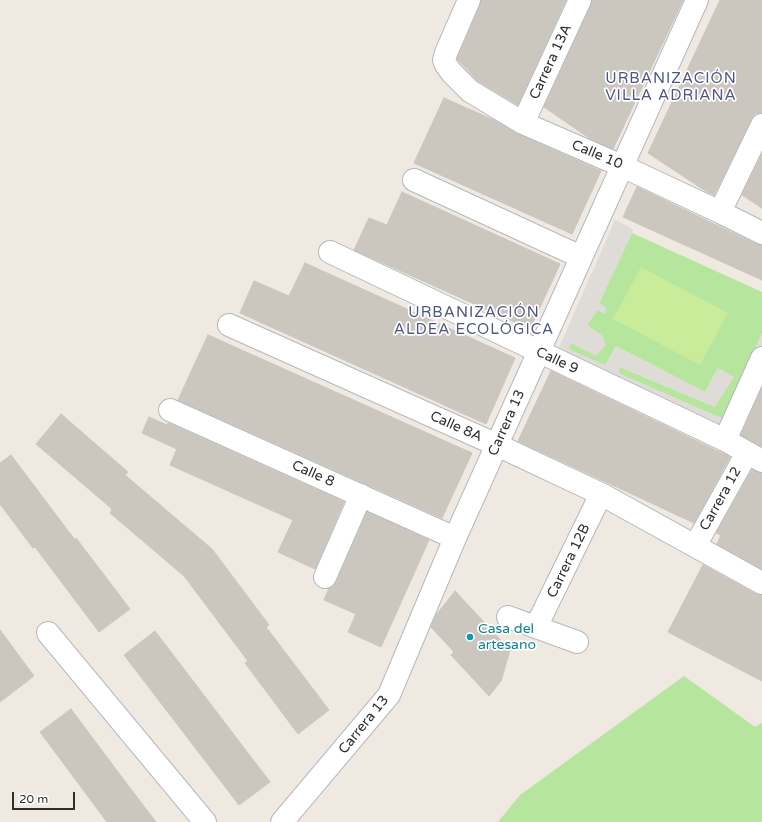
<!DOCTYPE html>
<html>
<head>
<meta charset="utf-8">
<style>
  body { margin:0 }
  #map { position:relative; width:762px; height:822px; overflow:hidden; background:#efe9e1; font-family:"Varela Round",sans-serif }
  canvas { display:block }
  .scale { position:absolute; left:12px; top:792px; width:63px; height:18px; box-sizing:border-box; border:2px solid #2e2e2e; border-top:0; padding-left:5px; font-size:12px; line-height:14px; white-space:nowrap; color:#2e2e2e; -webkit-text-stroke:3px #fff; paint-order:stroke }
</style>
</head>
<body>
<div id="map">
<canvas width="762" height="822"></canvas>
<div class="scale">20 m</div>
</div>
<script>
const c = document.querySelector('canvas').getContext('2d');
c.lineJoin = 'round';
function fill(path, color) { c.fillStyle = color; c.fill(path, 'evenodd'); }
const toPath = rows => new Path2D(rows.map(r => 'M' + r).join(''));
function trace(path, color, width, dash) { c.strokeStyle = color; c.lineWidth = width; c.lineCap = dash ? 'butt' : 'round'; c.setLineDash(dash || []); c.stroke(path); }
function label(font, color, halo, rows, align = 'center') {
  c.font = font + ' "Varela Round",sans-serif'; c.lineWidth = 3.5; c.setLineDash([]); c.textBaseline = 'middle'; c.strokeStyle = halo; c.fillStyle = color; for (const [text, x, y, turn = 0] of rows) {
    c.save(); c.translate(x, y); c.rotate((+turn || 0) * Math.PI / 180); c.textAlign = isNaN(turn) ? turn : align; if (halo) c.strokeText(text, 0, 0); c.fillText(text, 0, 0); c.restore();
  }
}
fill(toPath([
  [632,233,762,292,762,333,723,419,618,373,620,367,715,407,718,368,705,392,616,346,605,366,568,349,571,343,602,336,587,325,597,310,604,313,599,303],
  [684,676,755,727,762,723,762,822,498,822,520,795]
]), '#b6e59e');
fill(toPath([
  [641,267,728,313,700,365,613,319]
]), '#c9ec9a');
fill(toPath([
  [615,220,633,229,632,233,599,303,607,308,604,314,597,310,587,325,602,336,605,341,605,346,596,356,571,343,569,349,605,365,616,346,705,392,718,368,734,377,715,407,620,367,618,373,723,419,762,333,762,349,725,429,557,352]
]), '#dfdcd8');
const building = toPath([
  [481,0,566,0,518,105,478,81,457,59,480,5,481,0],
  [592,0,683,0,613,149,592,140,544,107,591,5,592,0],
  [720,0,762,0,762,113,755,114,751,120,714,195,707,192,648,153,720,0],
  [444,98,496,121,518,134,601,171,572,234,414,163,444,98],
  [762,154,762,208,742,195,762,154],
  [637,187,756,244,762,245,762,280,623,217,637,187],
  [402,192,560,264,530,329,354,250,369,218,387,225,402,192],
  [305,263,515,358,486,424,240,313,254,281,289,296,305,263],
  [208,335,472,453,442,518,178,400,208,335],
  [551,371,730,457,694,523,518,441,551,371],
  [762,388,762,447,741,435,762,388],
  [61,414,128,472,125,475,212,549,269,625,266,627,329,710,298,734,245,663,248,661,184,576,110,513,112,509,36,444,61,414],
  [149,417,167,425,168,423,344,502,315,569,278,552,293,520,170,465,177,449,142,433,149,417],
  [11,455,75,540,76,538,130,609,99,632,35,547,33,548,0,504,0,463,11,455],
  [752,470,762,473,762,569,717,544,721,535,716,533,752,470],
  [367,512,429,540,381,647,348,632,356,614,324,600,329,588,333,587,336,582,367,512],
  [703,565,756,594,762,595,762,681,668,632,703,565],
  [455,591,510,650,501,681,489,696,451,655,454,652,431,627,436,615,455,591],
  [0,630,34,676,0,702,0,630],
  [155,631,270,782,239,805,124,655,155,631],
  [71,709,124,780,156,822,107,822,40,732,71,709]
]);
fill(building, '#cbc7bf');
trace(building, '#cbc5ba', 1);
const minor = toPath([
  [469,0,446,53,444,60,446,65,452,73,470,91,523,123,622,166,720,212,762,233],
  [523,123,580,0],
  [414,180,581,257],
  [720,212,762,125],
  [330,252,725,440,762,461],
  [229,325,497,445,601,494,762,583],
  [170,410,455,538],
  [725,440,762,358],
  [695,546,747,453],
  [325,577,361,495],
  [508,617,577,642],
  [536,627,601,494],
  [48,633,205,822],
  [282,822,389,695,455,538,697,0]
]);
trace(minor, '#b4b7c1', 24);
trace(minor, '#fff', 22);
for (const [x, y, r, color] of [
  [470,637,4,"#0f9aa8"]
]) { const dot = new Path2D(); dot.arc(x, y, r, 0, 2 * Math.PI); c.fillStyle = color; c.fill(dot); trace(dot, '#fff', 1.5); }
label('14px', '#2e2e2e', '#fff', [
  ["Carrera 13A",551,62,-65],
  ["Calle 10",597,155,23],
  ["Calle 9",557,361,25],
  ["Carrera 13",507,423,-66],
  ["Calle 8A",456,427,24],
  ["Calle 8",313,474,24],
  ["Carrera 12",721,499,-61],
  ["Carrera 12B",569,561,-64],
  ["Carrera 13",364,725,-51]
]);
label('14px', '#0d838f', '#fff', [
  ["Casa del",478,629],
  ["artesano",478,645]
], 'left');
c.letterSpacing = '1px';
label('15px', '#4d5680', '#fff', [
  ["URBANIZACIÓN",671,79],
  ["VILLA ADRIANA",671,96],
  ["URBANIZACIÓN",474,313],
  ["ALDEA ECOLÓGICA",474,330]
]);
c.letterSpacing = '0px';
</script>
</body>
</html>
